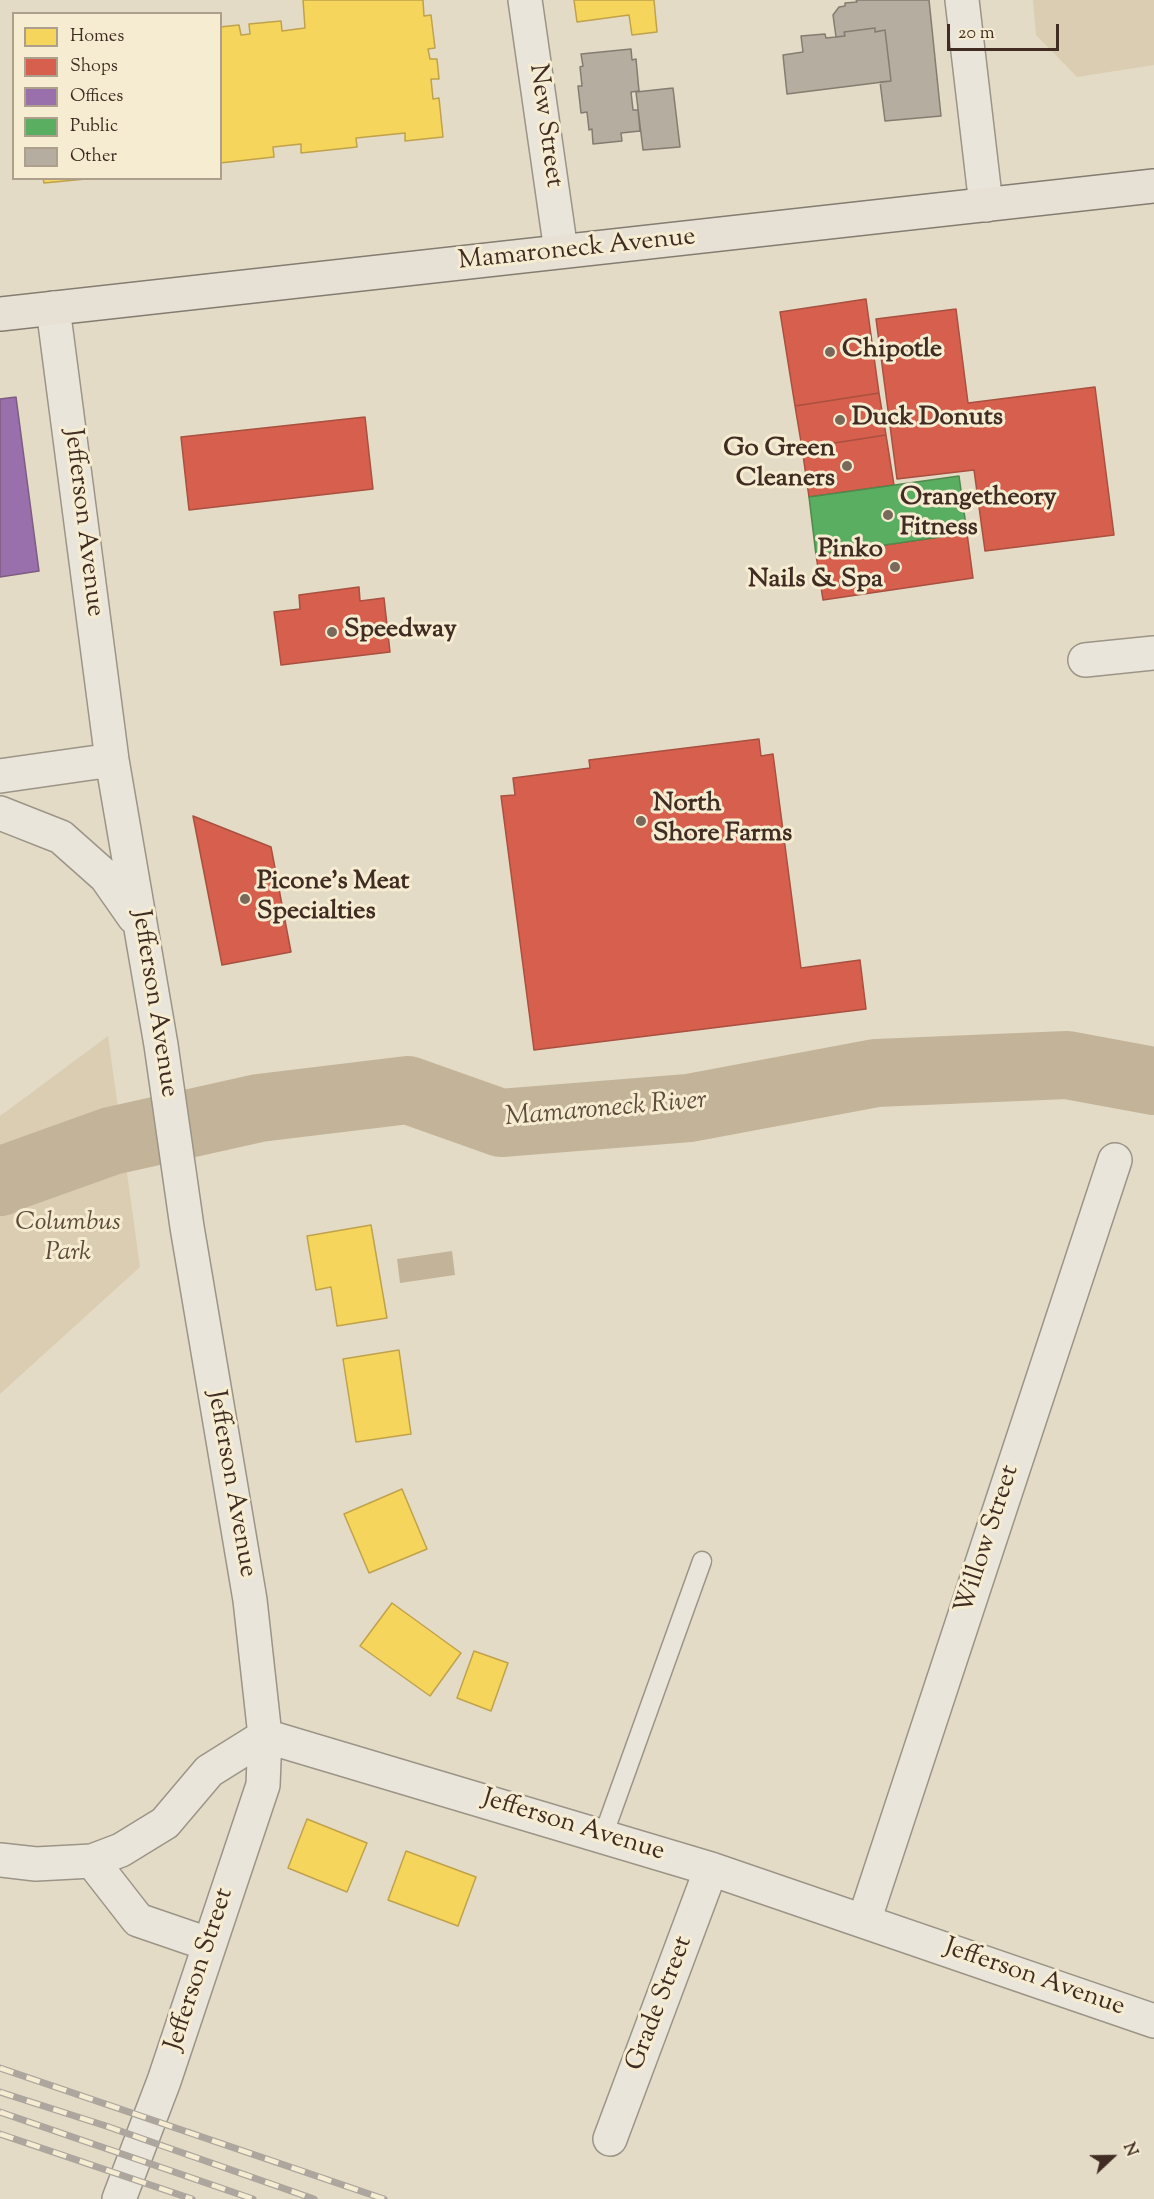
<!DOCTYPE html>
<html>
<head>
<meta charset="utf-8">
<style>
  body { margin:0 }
  #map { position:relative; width:1154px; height:2199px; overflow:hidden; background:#e4dbc6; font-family:"Sorts Mill Goudy",serif }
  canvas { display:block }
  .legend { position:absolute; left:12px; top:12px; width:210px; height:168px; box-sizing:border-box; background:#f6ecd2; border:2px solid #ad9f8c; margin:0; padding:8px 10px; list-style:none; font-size:18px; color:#402c22 }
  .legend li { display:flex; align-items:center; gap:12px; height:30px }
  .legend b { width:30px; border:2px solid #ad9f8c }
  .north { position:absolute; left:1082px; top:2127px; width:60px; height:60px; -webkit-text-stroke:4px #f6ecd2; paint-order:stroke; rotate:68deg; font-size:16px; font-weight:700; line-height:24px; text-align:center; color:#402c22 }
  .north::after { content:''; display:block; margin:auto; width:21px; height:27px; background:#402c22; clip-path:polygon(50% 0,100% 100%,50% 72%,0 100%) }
  .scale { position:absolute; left:947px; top:24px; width:112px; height:27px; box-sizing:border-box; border:3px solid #402c22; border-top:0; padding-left:8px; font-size:18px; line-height:21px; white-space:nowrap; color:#402c22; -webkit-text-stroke:4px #f6ecd2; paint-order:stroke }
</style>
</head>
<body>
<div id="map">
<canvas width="1154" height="2199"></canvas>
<ul class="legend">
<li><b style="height:16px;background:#f6d55c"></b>Homes</li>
<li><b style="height:16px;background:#d6604d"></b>Shops</li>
<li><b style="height:16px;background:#9970ab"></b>Offices</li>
<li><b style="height:16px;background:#5aae61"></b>Public</li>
<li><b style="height:16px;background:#b5ad9f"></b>Other</li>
</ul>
<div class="north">N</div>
<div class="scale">20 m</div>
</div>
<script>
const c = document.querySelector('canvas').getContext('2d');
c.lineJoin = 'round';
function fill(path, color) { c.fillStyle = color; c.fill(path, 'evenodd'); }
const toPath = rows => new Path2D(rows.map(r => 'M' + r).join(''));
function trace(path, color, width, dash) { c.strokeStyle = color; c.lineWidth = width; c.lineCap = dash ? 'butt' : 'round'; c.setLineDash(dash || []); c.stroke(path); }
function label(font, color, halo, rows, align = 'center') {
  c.font = font + ' "Sorts Mill Goudy",serif'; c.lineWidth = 6; c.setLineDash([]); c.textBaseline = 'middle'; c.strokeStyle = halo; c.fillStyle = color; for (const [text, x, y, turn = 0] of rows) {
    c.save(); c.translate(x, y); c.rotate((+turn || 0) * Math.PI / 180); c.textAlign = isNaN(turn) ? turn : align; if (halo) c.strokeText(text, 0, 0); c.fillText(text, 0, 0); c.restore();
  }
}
fill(toPath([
  [1033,0,1154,0,1154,65,1077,77,1036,35],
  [108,1036,140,1267,0,1394,0,1116]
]), '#dbcdb1');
fill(toPath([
  [452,1251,455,1275,400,1283,397,1259]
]), '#c3b499');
const homes = toPath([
  [303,0,423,0,424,16,431,15,435,48,428,49,430,59,437,59,439,79,431,79,433,99,439,98,443,137,405,141,405,133,356,138,357,147,301,153,301,144,273,147,274,157,220,163,220,27,239,25,241,35,250,34,249,24,281,21,282,31,305,28,303,0],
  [574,0,654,0,657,32,632,35,629,15,577,22,574,0],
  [43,178,86,178,86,179,44,183,43,178],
  [371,1225,387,1318,337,1326,331,1287,316,1290,307,1236,371,1225],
  [399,1350,411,1434,356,1442,343,1359,399,1350],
  [402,1489,427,1549,369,1573,344,1514,402,1489],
  [392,1603,461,1653,430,1696,360,1646,392,1603],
  [474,1651,508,1663,491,1711,457,1698,474,1651],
  [307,1819,367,1843,347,1892,288,1868,307,1819],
  [406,1851,476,1877,458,1926,388,1900,406,1851]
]);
fill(homes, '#f6d55c');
trace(homes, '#bfa24b', 1.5);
const shops = toPath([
  [866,299,879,393,795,406,780,312,866,299],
  [956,309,968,403,1095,387,1114,535,985,551,974,470,897,479,876,319,956,309],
  [879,393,886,435,802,448,795,406,879,393],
  [365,417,373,489,189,510,181,437,365,417],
  [886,435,894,485,809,497,802,448,886,435],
  [967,533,973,578,823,600,816,555,967,533],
  [359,587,360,601,384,598,390,652,281,665,274,612,300,609,299,595,359,587],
  [759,739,761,756,773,754,801,968,860,960,866,1009,534,1050,501,796,515,795,513,778,590,768,589,760,759,739],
  [193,816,271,847,291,952,222,965,193,816]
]);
fill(shops, '#d6604d');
trace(shops, '#a95040', 1.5);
const offices = toPath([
  [16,397,39,571,0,577,0,399,16,397]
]);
fill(offices, '#9970ab');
trace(offices, '#7e5c82', 1.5);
const public = toPath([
  [959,476,967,533,816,555,809,497,959,476]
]);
fill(public, '#5aae61');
trace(public, '#52874e', 1.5);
trace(toPath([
  [0,1182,5,1179,111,1141,259,1108,408,1090,501,1123,689,1108,876,1073,1067,1065,1154,1081]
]), '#c3b499', 68);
const building = toPath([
  [856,0,929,0,941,116,885,121,880,82,891,81,885,30,875,32,875,28,844,32,845,36,836,37,833,15,839,7,845,6,845,3,857,2,856,0],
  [875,28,875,32,885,30,891,81,787,94,783,55,803,52,801,36,825,34,826,38,845,36,844,32,875,28],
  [631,49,632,60,636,59,639,91,631,92,633,110,638,110,640,131,621,133,622,141,593,144,592,129,589,130,587,112,581,113,578,86,582,86,580,67,583,66,581,54,631,49],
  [673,88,680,147,643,150,636,92,673,88]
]);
fill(building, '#b5ad9f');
trace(building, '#847c71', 1.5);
const service = toPath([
  [603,1836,702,1561]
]);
const minor = toPath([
  [525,0,561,251],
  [962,0,986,205],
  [53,308,112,760,161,1045,187,1227,250,1600,265,1736,263,1785,164,2081,119,2199],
  [1085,660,1154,653],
  [0,776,112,760],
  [0,813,61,837,106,877,134,917],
  [265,1736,711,1869,1154,2021],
  [0,1860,36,1864,92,1861,121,1850,165,1823,209,1771,265,1736],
  [92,1861,138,1920,208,1944],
  [864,1921,1115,1160],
  [610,2139,711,1869]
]);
const primary = toPath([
  [0,314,1154,186]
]);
trace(service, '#9b9487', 21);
trace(minor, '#9b9487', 36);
trace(primary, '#847c71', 36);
trace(service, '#e9e5da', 18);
trace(minor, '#e9e5da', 33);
trace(primary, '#e6e1d4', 33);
const rail = toPath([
  [0,2068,384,2199],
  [0,2092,106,2126,314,2199],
  [0,2112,253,2199],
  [0,2134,192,2199]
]);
trace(rail, '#aca69e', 7);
trace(rail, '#f6ecd2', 4.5, [14]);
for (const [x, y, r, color] of [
  [830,352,6,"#79695b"],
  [840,420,6,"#79695b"],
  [847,466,6,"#79695b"],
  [888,515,6,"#79695b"],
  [895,567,6,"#79695b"],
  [332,632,6,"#79695b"],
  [641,821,6,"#79695b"],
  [245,899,6,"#79695b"]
]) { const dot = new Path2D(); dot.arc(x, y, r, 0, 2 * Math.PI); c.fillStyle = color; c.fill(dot); trace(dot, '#f6ecd2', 2); }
label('26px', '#402c22', '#f6ecd2', [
  ["New Street",544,126,82],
  ["Mamaroneck Avenue",577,251,-6],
  ["Jefferson Avenue",82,523,83],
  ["Jefferson Avenue",153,1004,81],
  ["Jefferson Avenue",230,1484,80],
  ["Willow Street",989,1540,-72],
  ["Jefferson Avenue",573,1827,17],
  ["Jefferson Street",201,1970,-72],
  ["Jefferson Avenue",1034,1979,19],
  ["Grade Street",661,2004,-69]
]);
label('bold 26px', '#402c22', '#f6ecd2', [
  ["Chipotle",842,352],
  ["Duck Donuts",852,420],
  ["Go Green",835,451,"right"],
  ["Cleaners",835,481,"right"],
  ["Orangetheory",900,500],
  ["Fitness",900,530],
  ["Pinko",883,552,"right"],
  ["Nails & Spa",883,582,"right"],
  ["Speedway",344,632],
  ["North",653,806],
  ["Shore Farms",653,836],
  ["Picone's Meat",257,884],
  ["Specialties",257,914]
], 'left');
label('italic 26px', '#5d4a3b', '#f6ecd2', [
  ["Columbus",68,1225],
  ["Park",68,1255]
]);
label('italic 27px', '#5d4a3b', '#f6ecd2', [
  ["Mamaroneck River",606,1111,-5]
]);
</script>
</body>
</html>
